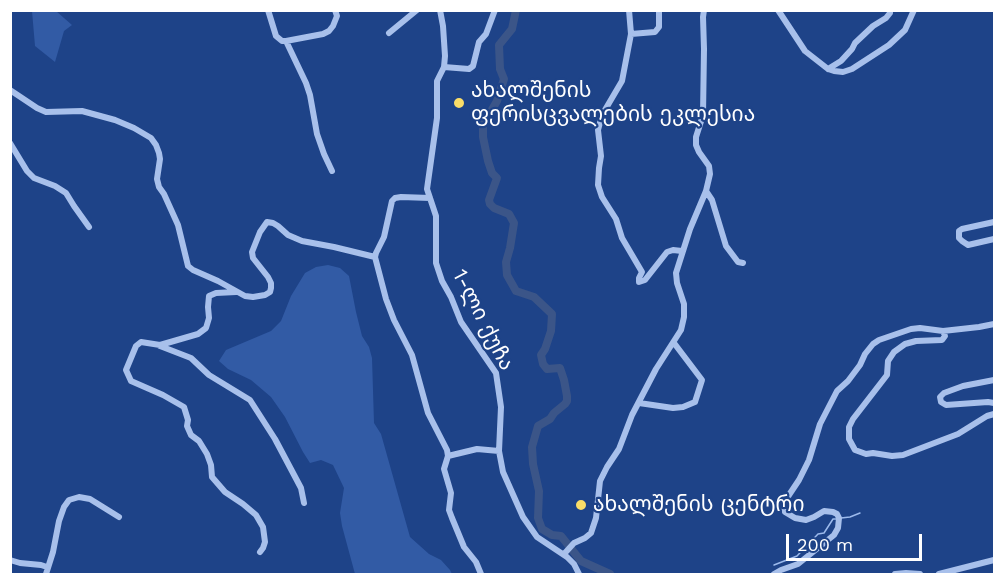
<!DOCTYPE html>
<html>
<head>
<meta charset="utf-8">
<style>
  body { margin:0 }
  #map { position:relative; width:1005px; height:585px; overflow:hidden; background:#1e4388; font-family:"Work Sans",sans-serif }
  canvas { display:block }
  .frame { position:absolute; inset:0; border:12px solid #fff; pointer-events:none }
  .scale { position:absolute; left:786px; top:534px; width:136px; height:27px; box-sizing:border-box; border:3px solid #fff; border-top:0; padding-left:8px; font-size:18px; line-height:21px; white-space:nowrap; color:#fff; -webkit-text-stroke:4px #1e4388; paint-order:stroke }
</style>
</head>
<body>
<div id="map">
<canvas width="1005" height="585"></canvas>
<div class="frame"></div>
<div class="scale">200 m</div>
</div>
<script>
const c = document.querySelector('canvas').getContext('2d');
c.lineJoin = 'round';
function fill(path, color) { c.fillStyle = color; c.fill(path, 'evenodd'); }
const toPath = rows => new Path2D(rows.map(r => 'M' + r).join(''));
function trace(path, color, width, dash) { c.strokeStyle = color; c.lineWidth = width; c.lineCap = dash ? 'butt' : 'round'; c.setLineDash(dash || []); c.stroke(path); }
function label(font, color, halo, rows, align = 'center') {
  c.font = font + ' "Work Sans","Noto Sans Georgian",sans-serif'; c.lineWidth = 4.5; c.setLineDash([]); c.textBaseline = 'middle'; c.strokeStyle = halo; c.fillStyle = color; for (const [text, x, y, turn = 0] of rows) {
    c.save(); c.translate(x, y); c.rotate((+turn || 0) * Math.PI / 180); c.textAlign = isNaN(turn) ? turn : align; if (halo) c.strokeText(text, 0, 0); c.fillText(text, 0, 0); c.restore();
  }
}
fill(toPath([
  [32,11,56,11,72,25,64,31,55,62,35,46],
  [328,265,340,268,349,276,356,312,362,336,369,347,372,358,374,423,381,434,410,537,429,554,441,560,450,570,452,574,355,574,342,526,340,513,344,488,333,465,321,460,310,463,303,452,285,417,271,397,251,380,228,369,219,361,226,350,271,331,281,321,291,296,305,273,316,267]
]), '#325ba5');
trace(toPath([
  [841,518,850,517,860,513],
  [774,565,797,556,818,534,824,533,833,519,836,519]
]), '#9cbaec', 1.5);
trace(toPath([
  [516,10,512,29,499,45,500,69,504,79,497,101,483,125,483,137,488,161,492,173,497,178,489,200,490,204,494,208,509,214,514,223,510,248,506,262,507,275,516,291,534,297,552,314,551,331,545,349,541,355,543,364,547,369,560,368,564,380,567,396,567,401,565,404,554,413,550,419,538,426,532,447,533,464,539,491,538,518,542,529,552,535,561,536,581,561,610,574]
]), '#3b5588', 8);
trace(toPath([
  [268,10,276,36,282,41,286,41,323,34,329,31,333,26,337,16,335,10],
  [440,10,443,26,445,56,444,67,437,81,437,118,427,189,436,216,436,263,442,281,451,297,461,322,496,373,501,407,499,451,503,472,523,517,537,537,567,557,574,564,579,574],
  [629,10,631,34,655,32,659,27,659,10],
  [778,10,805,51,828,69,834,71,843,72,852,69,889,45,905,30,914,10],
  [389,33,417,10],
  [631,34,622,81,602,115,598,130,601,156,599,168,598,185,602,197,616,219,622,238,642,272,639,278,639,282,645,280,667,252,673,250,682,251],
  [286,41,306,83,310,95,317,134,324,154,332,171],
  [444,67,469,69,473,66,479,42,486,34,495,10],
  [828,69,841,61,852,49,855,43,873,26,886,18,890,13,890,10],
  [10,90,37,108,46,112,82,111,115,120,134,128,151,138,156,145,159,153,160,159,157,179,159,187,164,194,178,225,188,266,193,270,218,281,245,296,253,297,265,295,270,292,271,288,271,283,268,277,253,258,252,252,260,232,267,222,273,223,278,226,288,235,302,241,334,247,375,257],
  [10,143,27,171,34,178,55,186,66,193,74,206,89,227],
  [706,191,712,200,726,246,738,262,743,263],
  [430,198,401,197,395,198,392,201,384,237,376,253,375,257,386,299,394,320,412,355,428,413,447,450,448,456,444,469,451,493,449,510,452,518,464,547,476,562,481,574],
  [994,222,962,229,959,231,959,238,962,241,968,245,994,239],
  [236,292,216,293,209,296,208,307,209,318,206,328,198,334,160,345,141,342,136,346,126,370,131,381,163,395,184,407,188,420,187,426,191,435,199,441,207,454,211,465,212,477,225,492,243,504,256,515,263,527,265,542,263,548,260,552],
  [943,331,979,327,994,324],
  [160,346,191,358,209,375,250,400,275,439,301,488,304,503],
  [994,380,963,386,944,393,940,397,941,402,946,405,988,402,994,403],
  [639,403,673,408,683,407,695,402,702,380,674,343],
  [448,456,477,449,499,451],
  [564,554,574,543,585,538,591,533,596,518,600,481,607,467,619,449,632,415,656,369,681,330,684,317,684,304,677,283,676,273,690,229,706,191,710,174,709,166,699,152,696,145,696,137,703,115,704,49,703,17,704,10],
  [10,560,20,563,41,565,47,567],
  [46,574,53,552,59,521,64,507,69,500,79,497,90,499,119,517],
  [774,574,781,570,798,564,834,535,838,528,839,518,837,514,833,512,824,511,814,517,806,520,795,518,785,512,783,504,799,480,809,460,820,424,837,391,848,381,860,365,865,354,873,344,879,340,911,329,920,328,943,331,945,336,942,340,916,341,905,344,894,352,888,361,887,375,853,419,849,427,849,439,855,450,866,454,873,453,892,456,903,455,958,434,987,416,994,414],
  [895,574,906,573,920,574],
  [939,574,994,560]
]), '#a8c0eb', 6);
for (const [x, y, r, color] of [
  [459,103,6,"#fadd68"],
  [581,505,6,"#fadd68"]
]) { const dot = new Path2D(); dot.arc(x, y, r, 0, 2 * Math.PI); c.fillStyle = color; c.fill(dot); trace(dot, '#1e4388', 2); }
label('21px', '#fff', '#1e4388', [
  ["ახალშენის",471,91],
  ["ფერისცვალების ეკლესია",471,115],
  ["ახალშენის ცენტრი",593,505]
], 'left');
label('21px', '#fff', '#1e4388', [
  ["1-ლი ქუჩა",483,320,63]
]);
</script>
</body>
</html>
